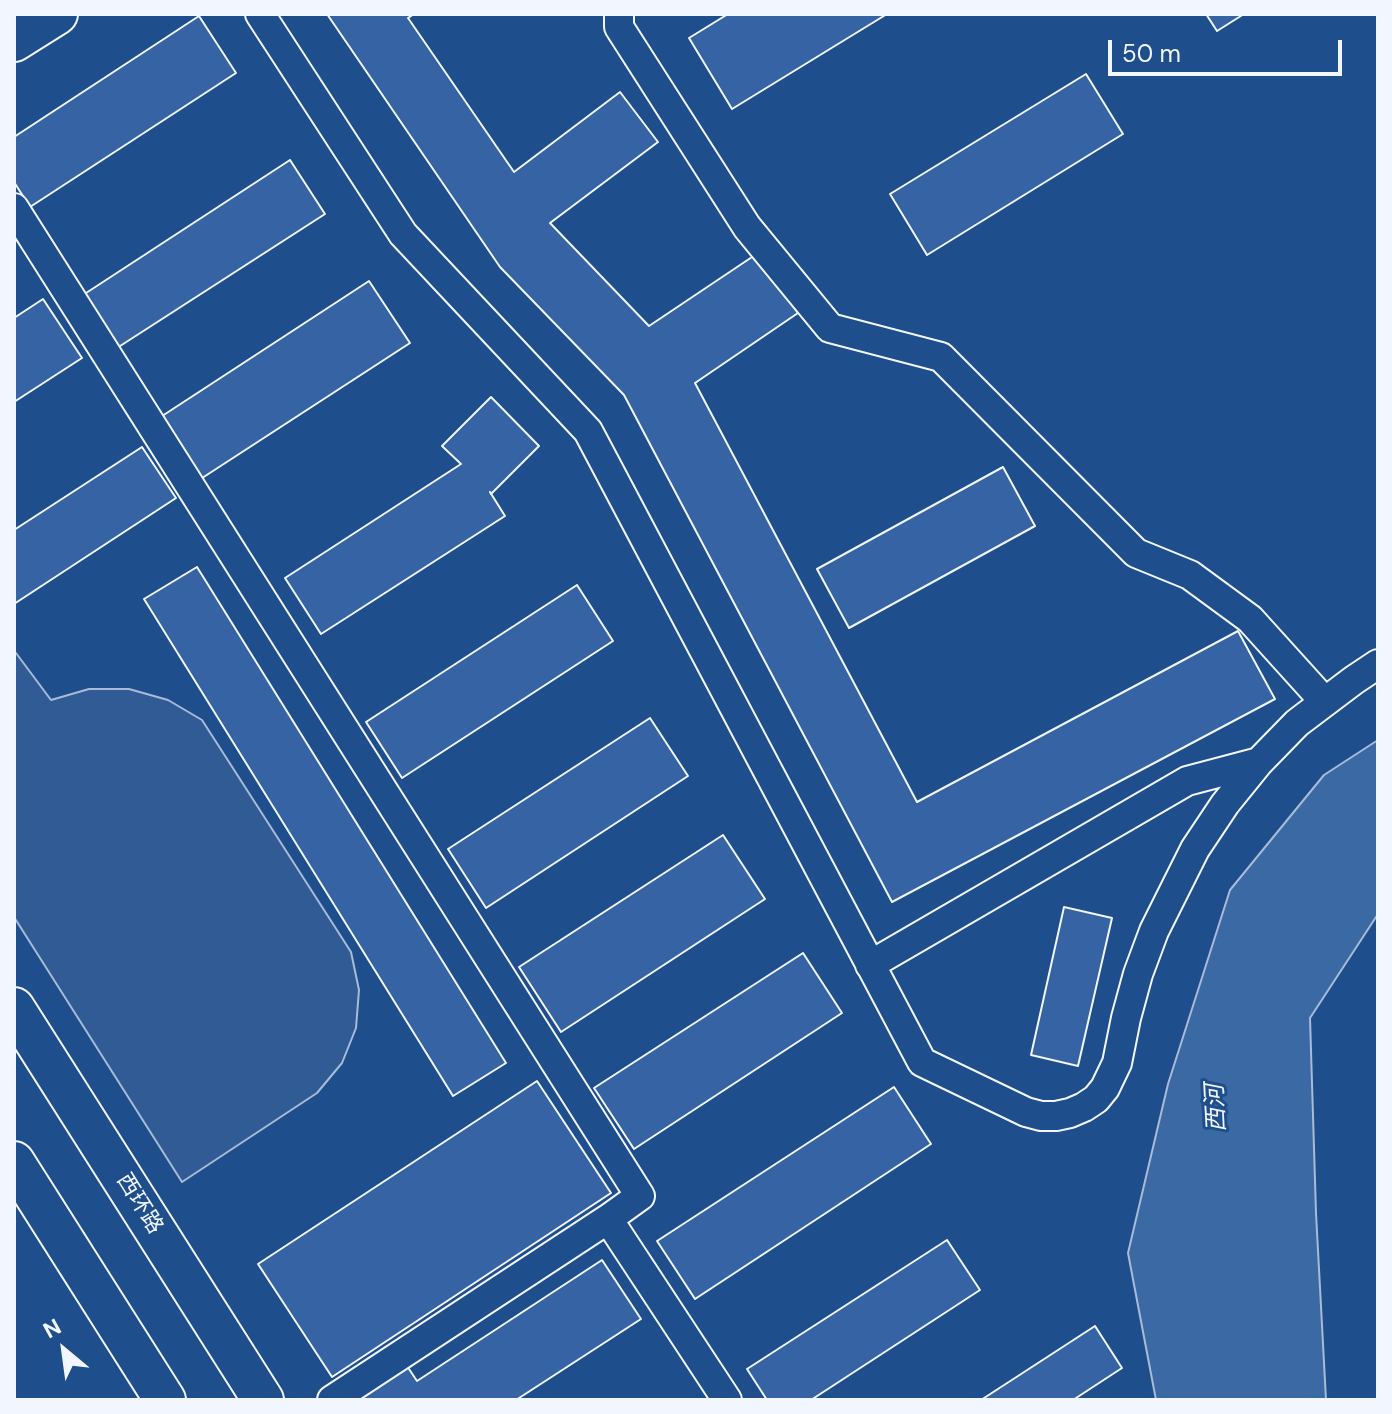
<!DOCTYPE html>
<html>
<head>
<meta charset="utf-8">
<style>
  body { margin:0 }
  #map { position:relative; width:1392px; height:1414px; overflow:hidden; background:#1f4e8c; font-family:"DM Sans",sans-serif }
  canvas { display:block }
  .frame { position:absolute; inset:0; border:16px solid #f2f6ff; pointer-events:none }
  .north { position:absolute; left:24px; top:1310px; width:80px; height:80px; -webkit-text-stroke:6px #1f4e8c; paint-order:stroke; rotate:331deg; font-size:22px; font-weight:700; line-height:32px; text-align:center; color:#f2f6ff }
  .north::after { content:''; display:block; margin:auto; width:28px; height:36px; background:#f2f6ff; clip-path:polygon(50% 0,100% 100%,50% 72%,0 100%) }
  .scale { position:absolute; left:1108px; top:40px; width:234px; height:36px; box-sizing:border-box; border:4px solid #f2f6ff; border-top:0; padding-left:10px; font-size:24px; line-height:28px; white-space:nowrap; color:#f2f6ff; -webkit-text-stroke:6px #1f4e8c; paint-order:stroke }
</style>
</head>
<body>
<div id="map">
<canvas width="1392" height="1414"></canvas>
<div class="frame"></div>
<div class="north">N</div>
<div class="scale">50 m</div>
</div>
<script>
const c = document.querySelector('canvas').getContext('2d');
c.lineJoin = 'round';
function fill(path, color) { c.fillStyle = color; c.fill(path, 'evenodd'); }
const toPath = rows => new Path2D(rows.map(r => 'M' + r).join(''));
function trace(path, color, width, dash) { c.strokeStyle = color; c.lineWidth = width; c.lineCap = dash ? 'butt' : 'round'; c.setLineDash(dash || []); c.stroke(path); }
function label(font, color, halo, rows, align = 'center') {
  c.font = font + ' "DM Sans","Noto Sans SC",sans-serif'; c.lineWidth = 6; c.setLineDash([]); c.textBaseline = 'middle'; c.strokeStyle = halo; c.fillStyle = color; for (const [text, x, y, turn = 0] of rows) {
    c.save(); c.translate(x, y); c.rotate((+turn || 0) * Math.PI / 180); c.textAlign = isNaN(turn) ? turn : align; if (halo) c.strokeText(text, 0, 0); c.fillText(text, 0, 0); c.restore();
  }
}
const parking = toPath([
  [16,653,51,700,89,689,129,689,168,700,202,720,351,952,359,990,356,1028,342,1063,317,1093,182,1182,14,917,14,654,16,653]
]);
fill(parking, '#305b95');
trace(parking, '#a8bbd7', 2);
const water = toPath([
  [1378,740,1378,914,1310,1018,1316,1213,1326,1400,1156,1400,1128,1253,1168,1084,1230,890,1324,775,1378,740]
]);
fill(water, '#3b69a3');
trace(water, '#a8bbd7', 2);
const building = toPath([
  [327,14,414,14,408,18,514,172,620,92,658,142,550,223,649,326,758,253,798,313,695,383,917,802,1238,631,1275,699,892,902,624,395,500,267,327,14],
  [728,14,887,14,732,109,689,38,728,14],
  [1206,14,1244,14,1217,31,1206,14],
  [199,16,236,73,30,207,14,182,14,137,199,16],
  [1086,74,1123,134,927,255,890,194,1086,74],
  [290,160,325,214,117,348,83,295,290,160],
  [369,281,410,343,196,482,156,420,369,281],
  [43,299,82,358,14,402,14,318,43,299],
  [491,397,539,446,491,494,490,492,505,516,321,634,285,578,461,464,442,446,491,397],
  [142,447,176,498,14,604,14,530,142,447],
  [1003,467,1035,526,849,628,817,569,1003,467],
  [197,567,506,1063,453,1096,144,599,197,567],
  [577,585,613,641,402,778,366,722,577,585],
  [650,718,688,776,486,908,448,849,650,718],
  [723,835,765,899,561,1032,519,967,723,835],
  [1064,907,1112,918,1078,1066,1031,1055,1064,907],
  [803,953,842,1013,634,1149,594,1088,803,953],
  [537,1081,611,1193,332,1377,258,1264,537,1081],
  [894,1087,931,1144,695,1299,657,1241,894,1087],
  [947,1240,980,1290,811,1400,767,1400,747,1369,947,1240],
  [602,1260,641,1319,516,1400,354,1400,407,1366,417,1381,602,1260],
  [1095,1326,1122,1368,1073,1400,981,1400,1095,1326]
]);
fill(building, '#3563a3');
trace(building, '#f2f6ff', 2);
const street = toPath([
  [260,14,403,234,588,431,922,1062,1026,1112,1041,1116,1056,1116,1070,1113,1084,1107,1096,1099,1105,1088,1117,1063,1126,1018,1138,974,1154,931,1195,849,1225,804,1259,762,1297,723,1354,680,1378,664],
  [619,14,619,27,747,227,830,328,941,357,1136,553,1190,575,1250,619,1325,702],
  [14,208,640,1196,608,1219],
  [870,965,1187,781,1259,762],
  [332,1400,608,1219,727,1400]
]);
const secondary = toPath([
  [14,41,57,14],
  [14,1008,263,1400],
  [14,1162,165,1400]
]);
trace(street, '#f2f6ff', 32);
trace(secondary, '#f2f6ff', 44);
trace(street, '#1f4e8c', 28);
trace(secondary, '#1f4e8c', 40);
label('22px', '#f2f6ff', '#1f4e8c', [
  ["西环路",139,1204,58]
]);
label('italic 24px', '#f2f6ff', '#1f4e8c', [
  ["西河",1217,1108,-93]
]);
</script>
</body>
</html>
